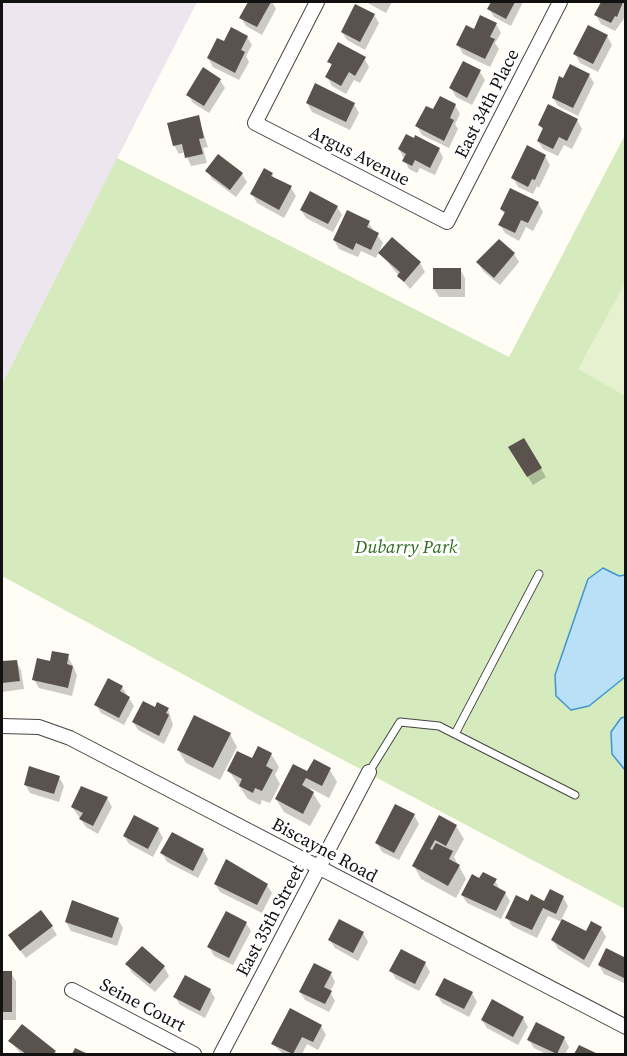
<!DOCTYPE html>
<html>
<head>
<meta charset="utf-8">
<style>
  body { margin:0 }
  #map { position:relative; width:627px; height:1056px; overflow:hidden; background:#fffdf5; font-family:"Source Serif 4",serif }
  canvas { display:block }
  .frame { position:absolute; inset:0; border:3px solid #111; pointer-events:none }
</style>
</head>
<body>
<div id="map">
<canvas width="627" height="1056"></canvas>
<div class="frame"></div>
</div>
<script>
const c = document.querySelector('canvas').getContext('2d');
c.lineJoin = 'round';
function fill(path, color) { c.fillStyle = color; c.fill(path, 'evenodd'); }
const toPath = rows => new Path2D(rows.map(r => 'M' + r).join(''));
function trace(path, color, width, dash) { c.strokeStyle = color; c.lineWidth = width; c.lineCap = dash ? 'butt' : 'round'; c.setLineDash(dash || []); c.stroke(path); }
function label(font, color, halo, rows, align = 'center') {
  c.font = font + ' "Source Serif 4",serif'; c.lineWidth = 6; c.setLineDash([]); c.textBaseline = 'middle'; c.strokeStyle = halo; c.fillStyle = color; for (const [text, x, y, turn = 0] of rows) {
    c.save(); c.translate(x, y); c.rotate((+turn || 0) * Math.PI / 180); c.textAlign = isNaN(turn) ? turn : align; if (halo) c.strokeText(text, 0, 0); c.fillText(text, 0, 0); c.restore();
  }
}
fill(toPath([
  [2,2,197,2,2,384]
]), '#eee6ef');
fill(toPath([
  [625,135,625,909,260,716,2,576,2,384,117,158,509,357]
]), '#d5ebbd');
fill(toPath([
  [625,283,625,396,578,369]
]), '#e6f2cf');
const water = toPath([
  [603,568,619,576,625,575,625,677,589,706,571,710,556,696,555,675,588,579,603,568],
  [625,717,626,717,625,770,612,754,611,732,621,718,625,717]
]);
fill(water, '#b9e0f7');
trace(water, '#3f96cf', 1.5);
fill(toPath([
  [250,2,272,2,276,9,262,35,246,26,241,18],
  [366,2,392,2,386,13],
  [492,2,523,2,511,26,494,17,489,9],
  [602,2,626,2,626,16,615,31,601,24,596,15],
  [374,15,379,23,365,50,347,40,342,32],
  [496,24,501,33,495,43,499,49,490,67,463,54,458,45,474,31],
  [607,36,612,45,598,72,580,63,575,54],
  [247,37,252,45,246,56,249,62,239,80,213,67,208,58,225,43],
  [364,58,369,67,360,83,354,80,346,94,332,86,327,77,332,67,329,62],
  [480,72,485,80,472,105,456,97,451,88],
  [589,75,594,83,578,116,558,106,553,98,564,80],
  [220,80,225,88,209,113,193,103,188,95],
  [307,103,354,104,359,113,350,130,312,112],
  [455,105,460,114,455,124,458,129,449,148,422,135,417,126,434,111],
  [198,117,208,147,203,148,207,163,191,166,185,152,179,154,174,145],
  [577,120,582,129,572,149,564,145,558,156,543,149,538,141,543,131,540,125],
  [399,149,439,149,443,158,435,175,420,168,417,173,409,169],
  [545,156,550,165,539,188,537,186,533,194,518,187,513,178],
  [207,171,242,174,247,182,236,197,212,179],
  [272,174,275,180,291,188,296,196,284,218,257,203,252,194],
  [538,203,543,212,533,231,526,227,519,241,505,233,500,225,505,215,501,209],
  [337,207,342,215,333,232,306,218,301,210],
  [368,222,383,243,376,258,361,251,358,257,339,249,334,240],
  [392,239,420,263,425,272,410,289,380,253],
  [514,254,519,262,500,285,483,271,478,263],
  [460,269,465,278,465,297,439,297,434,289],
  [523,440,546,477,533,485,510,448],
  [68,656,77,675,72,696,39,688,34,680,51,662],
  [2,659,3,663,16,661,21,670,24,689,2,692],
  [122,687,134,706,124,725,101,713,96,705],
  [168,709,173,725,164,744,138,730,133,722,155,710],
  [230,734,237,747,220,780,186,763,178,750],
  [271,754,279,767,275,775,280,784,270,803,262,800,260,805,248,799,229,771],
  [330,770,337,782,329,798,310,788,321,806,310,826,284,812,276,799,308,773],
  [59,777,64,786,59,802,30,793,25,784],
  [95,792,107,798,112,807,98,834,86,827,72,807],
  [414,815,419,824,399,860,382,852,377,843],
  [440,817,456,826,464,839,454,857,466,879,456,898,421,879,414,866],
  [158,829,163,838,153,857,129,844,124,836],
  [203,850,208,859,198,878,167,862,162,853],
  [495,880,500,890,505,893,510,901,501,919,467,903,462,895],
  [215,884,267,885,272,893,262,913,220,892],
  [563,897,568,906,561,920,587,933,601,928,606,937,589,968,558,949,553,940,562,922,548,916,537,938,512,926,507,918,528,903,545,903],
  [118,919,123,928,117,946,71,931,66,922],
  [246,923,251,931,233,965,214,956,209,947],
  [52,927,57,935,26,958,15,944],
  [363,933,368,942,358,961,335,948,330,940],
  [142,948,164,967,169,976,155,992,132,973,127,964],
  [626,959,626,984,604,974,599,965],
  [425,963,430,972,419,991,396,979,391,971],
  [2,973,11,973,16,981,16,1020,2,1020],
  [331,974,335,982,330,992,335,1001,329,1012,305,1000,300,992],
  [210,990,215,998,205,1018,180,1005,175,997],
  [472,993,477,1002,469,1017,442,1003,437,995],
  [523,1018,528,1027,518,1045,487,1028,482,1020],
  [321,1026,326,1035,318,1050,307,1044,302,1054,283,1054,273,1044],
  [564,1038,569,1047,565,1054,546,1054,534,1048,529,1040],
  [10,1041,55,1052,57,1054,21,1054]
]), '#0003');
fill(toPath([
  [248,2,271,2,257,27,239,18],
  [491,2,515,2,506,19,487,9],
  [601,2,623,2,617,17,615,16,611,23,594,15],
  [355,4,375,14,360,42,341,32],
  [480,15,497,23,490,37,495,39,485,59,456,45,466,25,474,29],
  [588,25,608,35,593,64,573,54],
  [231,27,248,36,241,50,245,52,235,73,207,58,217,38,224,41],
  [338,42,366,57,355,76,349,72,341,86,325,77,332,64,327,62],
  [463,61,481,70,467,98,449,88],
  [570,64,590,74,573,108,552,98,559,76,563,78],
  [203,67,221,79,204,106,186,95],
  [315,83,355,103,346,122,306,103],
  [440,96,456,104,450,118,454,120,444,141,415,126,426,106,433,109],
  [548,104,578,119,567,141,559,137,553,149,537,141,543,128,538,125],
  [199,115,204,138,199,139,203,154,185,158,182,144,173,146,167,123],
  [406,134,414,138,415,135,440,148,430,168,415,160,412,166,402,161,406,154,398,149],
  [527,145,546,155,535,180,532,179,528,187,511,178],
  [218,154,243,173,230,190,205,171],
  [264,168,273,173,271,176,292,186,279,210,250,194],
  [510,188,539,202,528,223,521,220,515,233,498,225,505,212,500,209],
  [310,191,338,206,328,224,300,210],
  [347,210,370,221,367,227,379,233,371,250,356,243,353,250,333,240],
  [392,237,421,262,404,282,397,276,400,272,378,253],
  [499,239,515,253,494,278,476,262],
  [433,268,461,268,461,289,433,289],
  [524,438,542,468,527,477,508,447],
  [52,651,69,654,67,664,73,666,68,688,32,680,37,658,50,661],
  [17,660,20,681,2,683,2,661],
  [108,678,123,686,120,691,130,697,119,718,94,705],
  [143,701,155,707,157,702,169,708,166,713,169,715,159,736,132,722],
  [194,715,231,733,213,768,177,750],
  [258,746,272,753,266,766,273,770,262,791,255,788,253,793,239,786,242,779,227,771,237,751,252,758],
  [314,759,331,768,322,786,306,778,302,785,314,792,303,814,275,799,293,764,307,771],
  [29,766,60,776,54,794,24,785],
  [81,786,108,797,93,826,79,819,83,813,71,807],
  [395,804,415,814,394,853,375,843],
  [134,815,159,828,148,849,123,836],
  [439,815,457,825,446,846,435,840,430,849,432,850,436,843,453,851,449,859,460,865,448,886,412,866],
  [172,832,204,849,193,871,160,853],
  [226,859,268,884,257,905,214,884],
  [483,872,497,879,493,885,506,892,496,911,461,895,472,874,479,878],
  [550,889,564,896,556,914,543,908,532,930,505,918,516,895,528,901,531,894,544,901],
  [72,900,119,918,112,938,65,922],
  [41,910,53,926,20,951,8,935],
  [226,911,247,922,229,958,207,947],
  [339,919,364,932,353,953,328,940],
  [562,919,586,931,591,921,602,927,584,960,551,940],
  [142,946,165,966,150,984,125,964],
  [606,948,626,958,626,979,598,965],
  [401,949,426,962,415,984,389,971],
  [314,963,332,972,324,987,332,991,325,1004,299,992],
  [2,971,12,971,12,1012,2,1012],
  [185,975,211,989,200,1011,173,997],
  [444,978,473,992,464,1009,435,995],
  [492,999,524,1017,513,1037,481,1020],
  [290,1008,322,1025,313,1042,302,1037,293,1054,271,1044],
  [536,1022,565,1037,557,1054,527,1040],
  [22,1024,56,1051,53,1054,26,1054,8,1041],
  [579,1045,598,1054,574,1054],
  [75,1048,88,1054,72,1054]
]), '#5a524d');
const service = toPath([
  [456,732,539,574],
  [369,772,400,722,439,726,575,795]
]);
const minor = toPath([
  [317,2,255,123,447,222,560,2],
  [2,726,39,727,70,738,626,1027],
  [72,990,194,1054],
  [221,1054,369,772]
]);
trace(service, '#444', 9);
trace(minor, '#444', 16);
trace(service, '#fff', 7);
trace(minor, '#fff', 14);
label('18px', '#111', '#fff', [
  ["East 34th Place",488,104,-63],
  ["Argus Avenue",359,157,27],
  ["Biscayne Road",324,851,28],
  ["East 35th Street",271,921,-62],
  ["Seine Court",142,1006,28]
]);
label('italic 18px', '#2f6b1f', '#fff', [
  ["Dubarry Park",406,548]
]);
</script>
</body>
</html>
